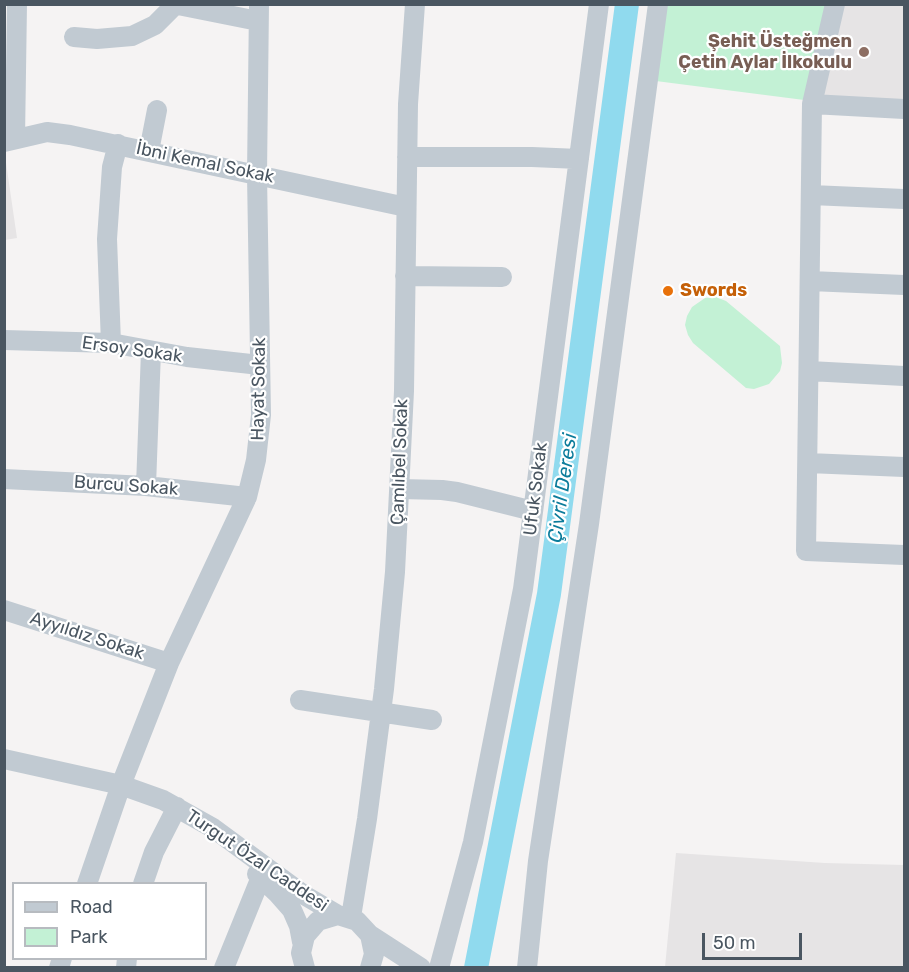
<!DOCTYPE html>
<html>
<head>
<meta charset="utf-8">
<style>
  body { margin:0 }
  #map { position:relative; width:909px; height:972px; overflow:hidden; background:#f5f3f3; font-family:Rubik,sans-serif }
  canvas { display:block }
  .frame { position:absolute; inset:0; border:6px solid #4a5661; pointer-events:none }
  .legend { position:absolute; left:12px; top:882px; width:195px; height:78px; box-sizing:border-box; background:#fff; border:2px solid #b7bbc0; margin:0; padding:8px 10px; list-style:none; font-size:18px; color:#4a5661 }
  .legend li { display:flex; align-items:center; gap:12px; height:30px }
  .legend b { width:30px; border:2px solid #b7bbc0 }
  .scale { position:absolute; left:702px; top:933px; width:100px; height:27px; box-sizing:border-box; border:3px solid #4a5661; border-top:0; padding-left:8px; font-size:18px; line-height:21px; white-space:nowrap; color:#4a5661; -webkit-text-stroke:4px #fff; paint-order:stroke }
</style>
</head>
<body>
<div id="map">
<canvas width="909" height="972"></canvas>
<div class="frame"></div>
<ul class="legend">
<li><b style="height:8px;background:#c1cad2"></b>Road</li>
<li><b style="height:16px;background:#c3f1d5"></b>Park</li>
</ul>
<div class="scale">50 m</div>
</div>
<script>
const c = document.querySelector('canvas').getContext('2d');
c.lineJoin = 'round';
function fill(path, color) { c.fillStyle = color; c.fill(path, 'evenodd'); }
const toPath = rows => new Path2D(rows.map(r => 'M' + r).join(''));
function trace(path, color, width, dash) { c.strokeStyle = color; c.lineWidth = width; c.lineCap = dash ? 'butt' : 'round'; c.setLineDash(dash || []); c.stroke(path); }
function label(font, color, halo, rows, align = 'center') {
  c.font = font + ' Rubik,sans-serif'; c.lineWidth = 4.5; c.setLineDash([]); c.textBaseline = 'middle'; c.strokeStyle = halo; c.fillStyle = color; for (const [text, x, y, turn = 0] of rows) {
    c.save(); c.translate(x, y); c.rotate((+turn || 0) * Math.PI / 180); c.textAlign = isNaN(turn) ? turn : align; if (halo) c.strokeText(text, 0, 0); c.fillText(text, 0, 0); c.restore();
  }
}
fill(toPath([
  [835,5,904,5,904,109,813,96],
  [4,149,17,238,5,240,4,240],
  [676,853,825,863,904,865,904,967,665,967]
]), '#e6e4e5');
fill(toPath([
  [658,5,835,5,812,101,648,80],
  [716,297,726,301,780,346,782,363,780,371,769,384,754,389,746,388,693,343,688,335,685,325,687,316,692,307,705,298]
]), '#c3f1d5');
trace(toPath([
  [476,968,549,594,627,4]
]), '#90daee', 24);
trace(toPath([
  [173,4,258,21],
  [835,4,812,104,806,551,904,555],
  [74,37,97,39,132,36,155,25,175,5],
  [812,104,904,109],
  [15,139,17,4],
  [4,142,47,132,70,135,406,207],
  [149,151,157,110],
  [407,157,532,157,579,159],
  [811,195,904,199],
  [405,276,502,277],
  [810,281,904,285],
  [4,340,111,343,187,357,260,365],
  [111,343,107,239,112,167,118,144],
  [809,371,904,376],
  [808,463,904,467],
  [4,479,146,486,247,497],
  [146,486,151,351],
  [400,489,442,490,457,492,533,511],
  [4,610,169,663],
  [300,700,432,720],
  [4,759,121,785,163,800,213,828,304,895,338,915],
  [257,874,277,893,292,910,299,926,302,942],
  [87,884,121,785,169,663,247,497,256,460,261,415,257,175,259,4],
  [143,884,154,852,177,807],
  [351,917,367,819,384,689,395,572,404,391,408,104,415,4],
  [370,935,421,968],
  [59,968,62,958],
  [126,968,127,958],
  [224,968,261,877],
  [305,968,301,953,305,936,318,921,338,915,357,921,370,935,374,954,370,968],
  [439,968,473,842,523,589,599,4],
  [527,968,538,861,589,524,658,4]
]), '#c1cad2', 20);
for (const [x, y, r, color] of [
  [864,52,6,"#8d6e63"],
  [668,291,6,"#e8710a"]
]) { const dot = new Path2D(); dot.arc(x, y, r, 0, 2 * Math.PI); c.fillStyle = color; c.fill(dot); trace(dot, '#fff', 2); }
label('bold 18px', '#785e54', '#fff', [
  ["Şehit Üsteğmen",852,42],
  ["Çetin Aylar İlkokulu",852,63]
], 'right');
label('18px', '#4a5661', '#fff', [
  ["İbni Kemal Sokak",205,163,12],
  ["Ersoy Sokak",132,350,8],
  ["Hayat Sokak",259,389,-89],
  ["Çamlıbel Sokak",400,462,-88],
  ["Burcu Sokak",126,486,4],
  ["Ufuk Sokak",536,489,-83],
  ["Ayyıldız Sokak",87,636,18],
  ["Turgut Özal Caddesi",257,861,34]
]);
label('bold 18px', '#c56008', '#fff', [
  ["Swords",680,291]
], 'left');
label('italic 20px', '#0c7c9b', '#fff', [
  ["Çivril Deresi",563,488,-82]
]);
</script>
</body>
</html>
